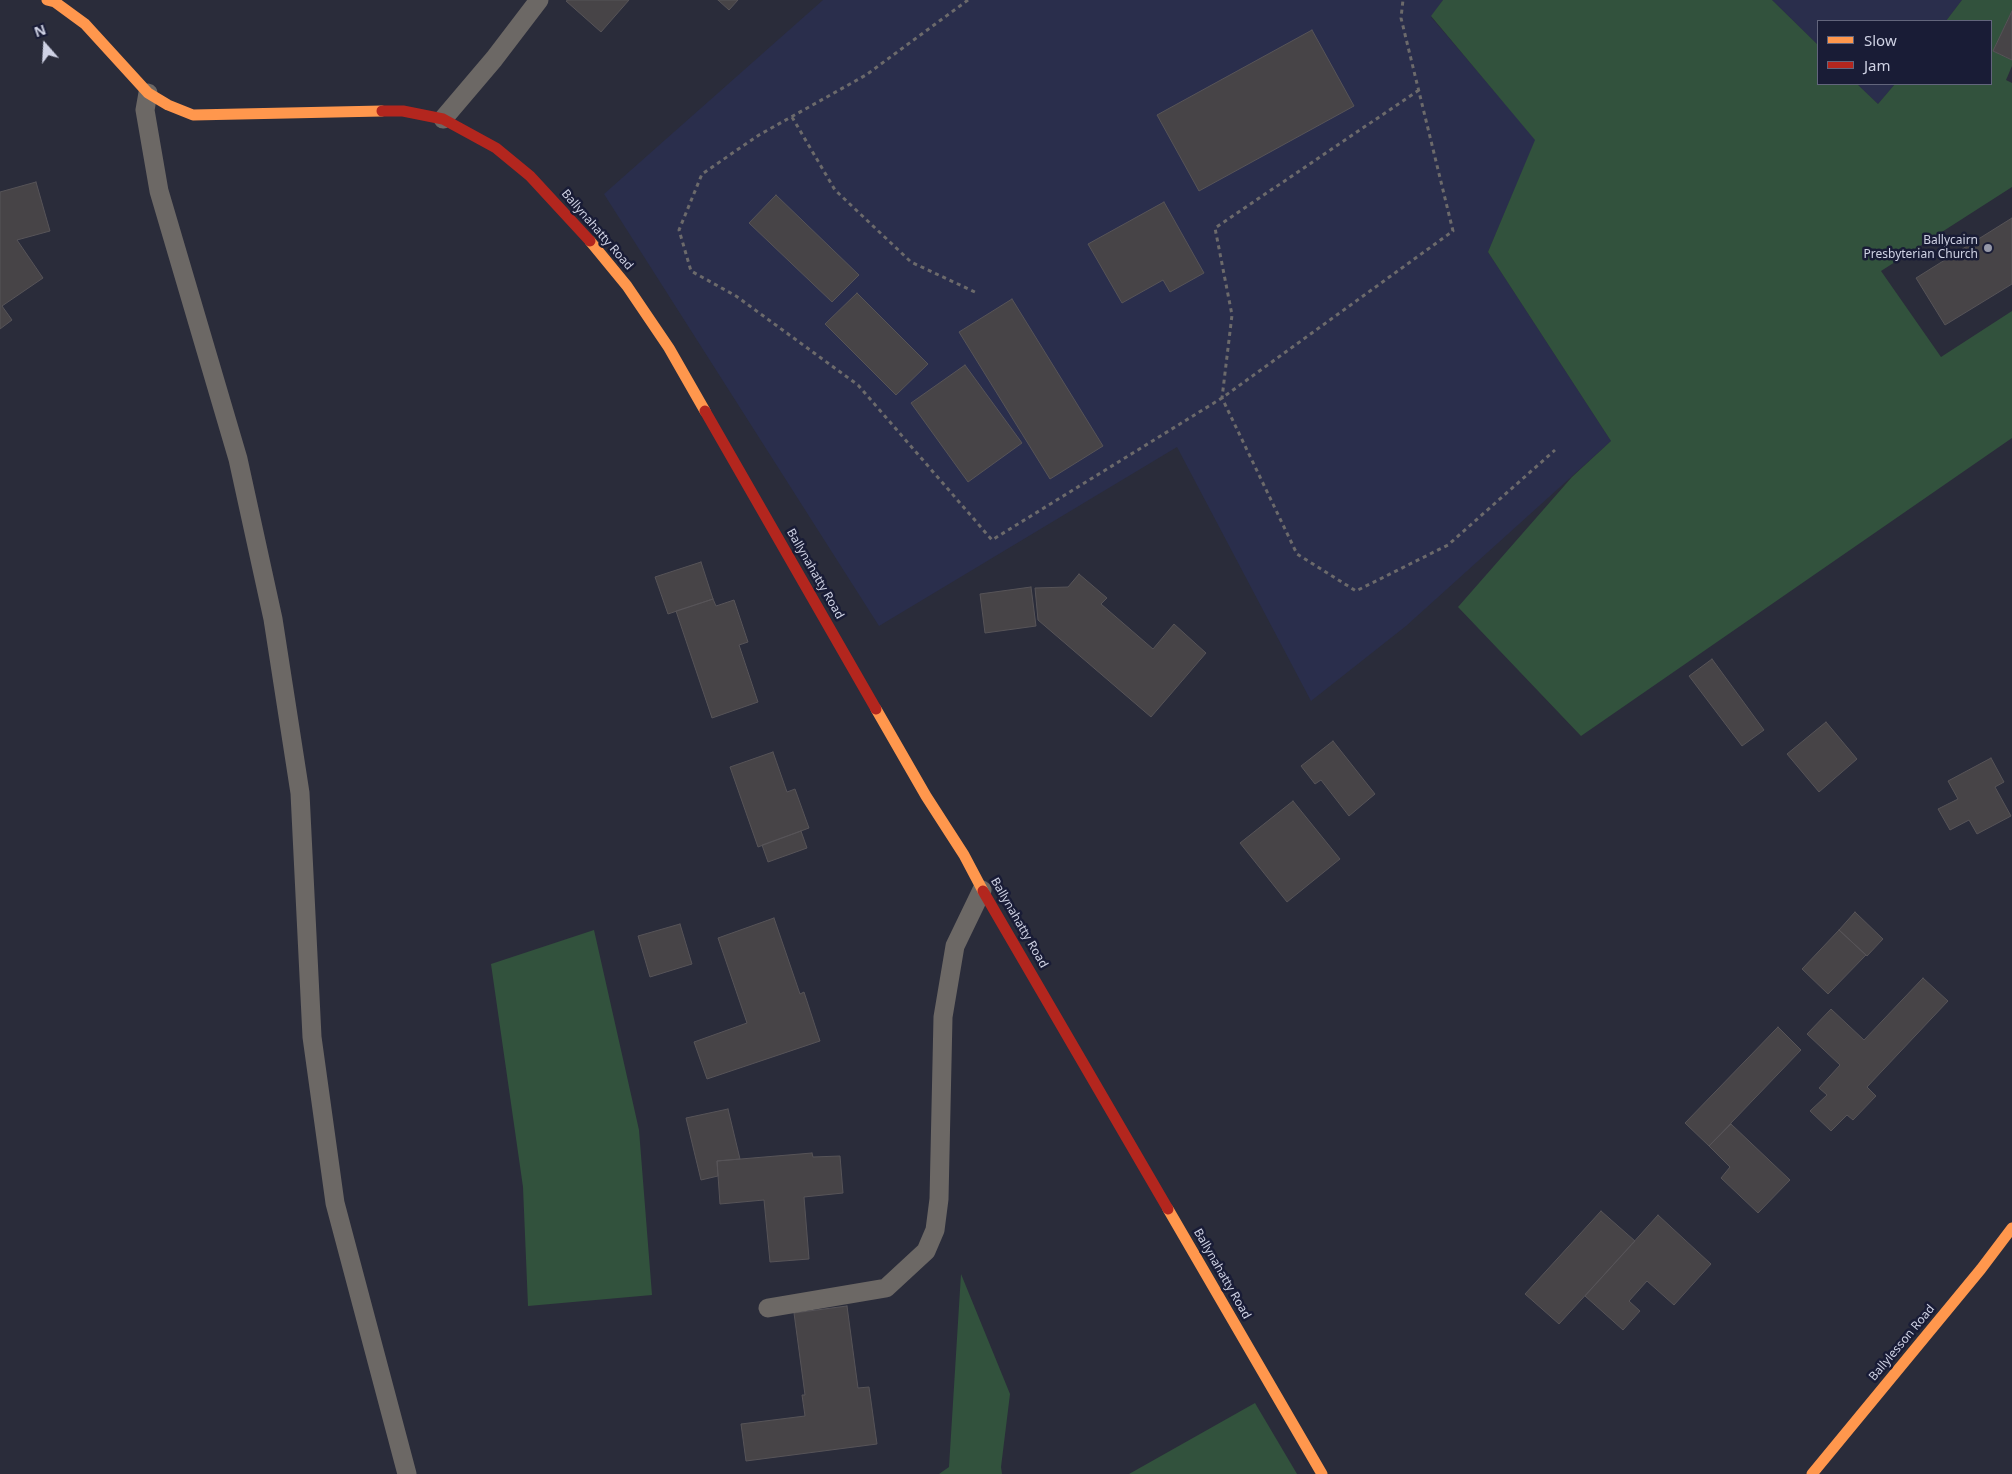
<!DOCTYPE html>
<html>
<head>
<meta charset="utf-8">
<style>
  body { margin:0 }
  #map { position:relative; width:2012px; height:1474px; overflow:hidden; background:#2a2c3a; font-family:"Noto Sans",sans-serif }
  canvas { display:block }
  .legend { position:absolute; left:1817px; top:20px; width:175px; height:65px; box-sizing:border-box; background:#191c36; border:1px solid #62657c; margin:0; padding:6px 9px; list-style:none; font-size:15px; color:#cfd2e4 }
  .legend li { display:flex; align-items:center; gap:10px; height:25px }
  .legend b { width:25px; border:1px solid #62657c }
  .north { position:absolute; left:20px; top:20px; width:50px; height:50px; -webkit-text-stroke:4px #191c36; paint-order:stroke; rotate:341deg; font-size:14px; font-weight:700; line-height:20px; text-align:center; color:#cfd2e4 }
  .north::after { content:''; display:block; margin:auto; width:18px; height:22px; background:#cfd2e4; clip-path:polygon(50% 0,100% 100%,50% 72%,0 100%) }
</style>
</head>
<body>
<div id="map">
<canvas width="2012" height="1474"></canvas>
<ul class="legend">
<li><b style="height:6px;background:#ff974d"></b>Slow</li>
<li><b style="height:6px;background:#b3261e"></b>Jam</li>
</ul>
<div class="north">N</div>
</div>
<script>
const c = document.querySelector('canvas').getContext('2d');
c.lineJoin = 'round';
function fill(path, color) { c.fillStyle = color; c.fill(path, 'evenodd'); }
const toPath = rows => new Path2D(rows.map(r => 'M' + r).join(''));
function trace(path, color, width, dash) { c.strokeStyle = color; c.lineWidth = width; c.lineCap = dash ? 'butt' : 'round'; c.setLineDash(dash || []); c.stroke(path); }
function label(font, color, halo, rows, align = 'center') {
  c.font = font + ' "Noto Sans",sans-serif'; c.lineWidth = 5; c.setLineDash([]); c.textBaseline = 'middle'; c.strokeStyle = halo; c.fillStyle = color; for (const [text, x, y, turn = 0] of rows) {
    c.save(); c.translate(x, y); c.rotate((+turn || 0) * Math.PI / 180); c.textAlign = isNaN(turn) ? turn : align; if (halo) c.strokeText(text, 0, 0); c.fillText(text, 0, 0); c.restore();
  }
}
fill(toPath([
  [823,0,1443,0,1431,17,1536,140,1488,252,1611,441,1406,626,1311,701,1177,447,879,626,604,194],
  [1772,0,1962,0,1946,21,1818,21,1818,45],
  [1857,84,1895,84,1878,104]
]), '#2a2e4c');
fill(toPath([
  [1443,0,1772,0,1818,45,1818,84,1857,84,1878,104,1895,84,1991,84,1991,21,1946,21,1962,0,2012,0,2012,11,1993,51,2012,60,2012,66,2006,80,2012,83,2012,187,1881,271,1941,357,2012,311,2012,438,1581,736,1458,607,1572,477,1611,441,1488,252,1535,140,1431,16],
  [594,930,639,1130,652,1295,528,1306,523,1187,491,964],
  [961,1274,1010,1394,1001,1467,1002,1474,939,1474,949,1467],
  [1255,1403,1297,1474,1129,1474]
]), '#32523d');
const building = toPath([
  [568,0,629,0,601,32,566,1,568,0],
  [718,0,738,0,729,10,718,0],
  [2012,11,2012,60,1993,51,2012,11],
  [1312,30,1354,106,1199,191,1157,115,1312,30],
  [36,182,50,231,17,240,43,278,2,306,12,320,0,329,0,192,36,182],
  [776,195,859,275,832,302,749,223,776,195],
  [1164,202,1204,273,1170,292,1163,280,1122,303,1088,244,1164,202],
  [2012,218,2012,284,1945,325,1916,278,2012,218],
  [857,293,928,364,896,395,825,324,857,293],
  [1012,299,1103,446,1050,479,959,332,1012,299],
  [965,365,1022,443,968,482,911,403,965,365],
  [701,562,713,599,668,614,655,577,701,562],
  [1079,574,1107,598,1101,604,1153,649,1174,624,1206,653,1151,717,1038,620,1035,588,1068,587,1079,574],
  [1031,587,1036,626,985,633,980,594,1031,587],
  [713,599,716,606,734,600,748,642,739,645,758,702,712,718,676,611,713,599],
  [1712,659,1764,730,1742,746,1689,676,1712,659],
  [1826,722,1857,759,1819,792,1787,754,1826,722],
  [1333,741,1375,794,1349,816,1321,780,1315,784,1301,766,1333,741],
  [773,752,787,792,795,789,809,828,758,847,730,767,773,752],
  [1991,758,2004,782,1995,787,2011,816,1977,834,1969,820,1950,830,1938,809,1958,799,1948,781,1991,758],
  [1293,801,1340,859,1287,902,1240,843,1293,801],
  [801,831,807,848,768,862,762,845,801,831],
  [1855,912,1883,939,1867,956,1839,930,1855,912],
  [774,918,800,994,804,992,820,1041,707,1079,694,1042,747,1023,718,938,774,918],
  [680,924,692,964,650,977,638,936,680,924],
  [1839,930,1866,955,1828,994,1802,969,1839,930],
  [1923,978,1948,1001,1867,1087,1876,1096,1853,1120,1847,1115,1831,1131,1810,1111,1827,1095,1819,1088,1840,1065,1807,1034,1831,1009,1864,1040,1923,978],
  [1778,1027,1801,1050,1709,1146,1685,1123,1778,1027],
  [728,1109,740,1159,717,1161,718,1176,701,1180,686,1118,728,1109],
  [1731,1124,1790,1180,1758,1213,1721,1178,1730,1167,1709,1146,1731,1124],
  [812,1153,813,1157,840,1156,843,1193,804,1197,809,1259,770,1262,764,1200,720,1204,717,1161,812,1153],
  [1601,1211,1635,1241,1559,1324,1525,1294,1601,1211],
  [1658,1215,1711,1264,1674,1305,1647,1281,1629,1301,1640,1311,1623,1330,1585,1296,1658,1215],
  [847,1306,858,1388,869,1387,877,1444,746,1461,741,1424,805,1416,802,1395,805,1395,794,1313,847,1306]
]);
fill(building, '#474447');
trace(building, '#575458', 1);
trace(toPath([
  [968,0,866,75,759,135,702,174,679,230,691,271,736,296,858,385,992,540,1222,398,1453,231,1401,18,1403,0],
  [1419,90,1215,228,1232,315,1222,398,1297,554,1356,591,1448,545,1555,450],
  [792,117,835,190,911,262,977,293]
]), '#6c6a6b', 3, [4, 4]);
trace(toPath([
  [148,93,145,110,159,191,238,459,273,619,300,793,312,1037,335,1203,407,1474],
  [443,119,494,59,539,0],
  [768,1308,886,1288,926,1251,935,1230,939,1199,943,1017,955,946,982,890]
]), '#6c6865', 19);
trace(toPath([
  [47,0,55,2,85,24,148,93,168,105,193,115,382,111],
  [590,241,627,286,669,348,705,411],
  [876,709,926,796,964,855,983,891],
  [1168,1209,1322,1474],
  [1812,1474,1981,1269,2012,1228]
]), '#ff974d', 11);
trace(toPath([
  [382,111,403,111,443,119,496,148,530,176,590,241],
  [705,411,876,709],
  [983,891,1168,1209]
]), '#b3261e', 11);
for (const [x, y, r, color] of [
  [1988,248,5,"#9598a8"]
]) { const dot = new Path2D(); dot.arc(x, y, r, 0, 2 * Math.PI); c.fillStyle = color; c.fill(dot); trace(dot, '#191c36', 2); }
label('12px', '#cfd2e4', '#191c36', [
  ["Ballynahatty Road",597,230,49],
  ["Ballynahatty Road",815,574,60],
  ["Ballynahatty Road",1019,923,60],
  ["Ballynahatty Road",1222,1274,60],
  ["Ballylesson Road",1902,1343,-50]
]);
label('12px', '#cfd2e4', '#191c36', [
  ["Ballycairn",1978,241],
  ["Presbyterian Church",1978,255]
], 'right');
</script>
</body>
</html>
